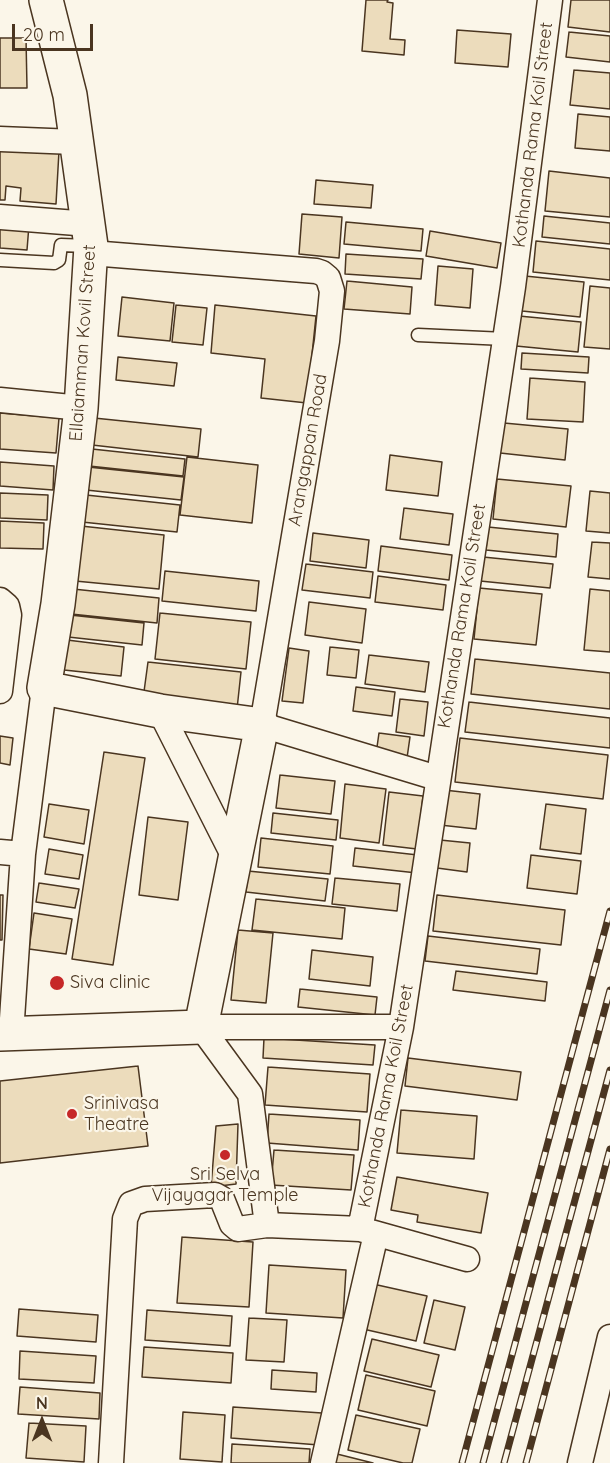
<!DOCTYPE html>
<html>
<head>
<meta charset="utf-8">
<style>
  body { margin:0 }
  #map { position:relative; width:610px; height:1463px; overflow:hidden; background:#fbf6e9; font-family:Quicksand,sans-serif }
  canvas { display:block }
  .north { position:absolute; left:12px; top:1391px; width:60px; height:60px; -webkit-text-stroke:4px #fbf6e9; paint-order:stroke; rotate:0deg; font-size:16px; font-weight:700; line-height:24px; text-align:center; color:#4a3520 }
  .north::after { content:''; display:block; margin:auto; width:21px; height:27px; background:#4a3520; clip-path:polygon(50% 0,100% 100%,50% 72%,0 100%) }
  .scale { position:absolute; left:12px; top:24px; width:81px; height:27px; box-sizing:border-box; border:3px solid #4a3520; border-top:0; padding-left:8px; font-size:18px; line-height:21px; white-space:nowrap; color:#4a3520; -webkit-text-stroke:4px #fbf6e9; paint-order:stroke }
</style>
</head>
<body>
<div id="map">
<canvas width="610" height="1463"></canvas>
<div class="north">N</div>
<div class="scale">20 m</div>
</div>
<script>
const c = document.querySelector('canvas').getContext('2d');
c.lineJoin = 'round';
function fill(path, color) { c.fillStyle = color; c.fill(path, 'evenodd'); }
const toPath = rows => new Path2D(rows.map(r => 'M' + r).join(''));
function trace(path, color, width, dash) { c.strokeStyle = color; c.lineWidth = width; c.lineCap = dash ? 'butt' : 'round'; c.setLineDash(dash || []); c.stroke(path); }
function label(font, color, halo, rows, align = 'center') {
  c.font = font + ' Quicksand,sans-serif'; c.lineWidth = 4.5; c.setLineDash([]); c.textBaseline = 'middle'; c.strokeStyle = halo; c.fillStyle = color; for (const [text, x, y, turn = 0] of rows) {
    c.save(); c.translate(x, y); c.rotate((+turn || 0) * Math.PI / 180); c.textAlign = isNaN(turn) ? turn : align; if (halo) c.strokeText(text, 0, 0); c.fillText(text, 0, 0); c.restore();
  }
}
const building = toPath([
  [366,0,388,0,387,2,393,3,390,39,405,40,404,55,362,51,366,0],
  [571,0,610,0,610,32,568,27,571,0],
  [457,30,511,34,508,67,455,63,457,30],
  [569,32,610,36,610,62,566,57,569,32],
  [0,38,26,38,27,88,0,88,0,38],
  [574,70,610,73,610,109,570,105,574,70],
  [578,114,610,117,610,151,575,148,578,114],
  [0,147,59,151,56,204,20,201,21,188,6,186,5,200,0,200,0,147],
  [549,171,610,178,610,217,545,211,549,171],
  [316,180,373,185,371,208,314,204,316,180],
  [302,214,342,217,339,258,299,254,302,214],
  [544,216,610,223,610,244,542,237,544,216],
  [346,222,423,229,421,251,344,244,346,222],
  [0,223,29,225,27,250,0,248,0,223],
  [430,231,501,243,497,268,426,256,430,231],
  [536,241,610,249,610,280,533,272,536,241],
  [346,254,423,259,421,279,345,274,346,254],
  [438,266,473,269,470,308,435,305,438,266],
  [525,276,584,282,580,317,522,311,525,276],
  [347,281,412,287,410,314,344,309,347,281],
  [590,286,610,288,610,349,584,347,590,286],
  [122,297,174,303,170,341,118,336,122,297],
  [176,305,207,308,203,345,172,342,176,305],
  [215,305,316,316,307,403,261,398,265,359,211,353,215,305],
  [519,316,581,322,578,352,516,346,519,316],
  [522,353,589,357,588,373,521,369,522,353],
  [118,357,177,363,174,386,116,380,118,357],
  [530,378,585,382,583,422,527,419,530,378],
  [0,413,59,418,56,453,0,449,0,413],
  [94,418,201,429,198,457,92,445,94,418],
  [504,423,568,429,565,460,500,453,504,423],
  [92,449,185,459,183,476,89,466,92,449],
  [390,455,442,462,438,496,386,490,390,455],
  [187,457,258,465,252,523,180,515,187,457],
  [0,462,54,466,53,490,0,486,0,462],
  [88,467,184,477,181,500,86,490,88,467],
  [497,479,571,486,566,527,493,519,497,479],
  [590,491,610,493,610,533,586,531,590,491],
  [0,493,48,495,47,520,0,518,0,493],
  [86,495,180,505,177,532,82,522,86,495],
  [404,508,453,514,449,545,400,539,404,508],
  [0,521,44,523,43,549,0,548,0,521],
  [81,526,164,535,159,589,75,581,81,526],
  [488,527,558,534,556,557,486,550,488,527],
  [313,533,369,540,366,568,310,561,313,533],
  [592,542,610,543,610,579,588,577,592,542],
  [381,546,452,555,449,580,378,571,381,546],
  [483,557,553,564,550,588,480,581,483,557],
  [306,564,373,572,370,598,302,590,306,564],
  [165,571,259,581,256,611,162,601,165,571],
  [378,576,446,585,443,610,375,602,378,576],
  [479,588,542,594,536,645,474,639,479,588],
  [73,589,159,598,157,623,71,614,73,589],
  [590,589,610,591,610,652,584,650,590,589],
  [309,602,366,609,362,643,305,635,309,602],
  [160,613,251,622,246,669,155,659,160,613],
  [70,615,144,623,142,645,68,637,70,615],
  [67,640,124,647,121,676,64,670,67,640],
  [330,647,359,650,356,678,327,675,330,647],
  [289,648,309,651,303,703,282,701,289,648],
  [369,655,429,662,425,692,365,684,369,655],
  [475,659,610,673,610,709,471,694,475,659],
  [148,662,241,672,237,709,143,699,148,662],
  [356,687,395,692,392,716,353,711,356,687],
  [400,699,428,702,424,736,396,732,400,699],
  [469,702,610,718,610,748,465,732,469,702],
  [379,733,410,737,407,758,376,754,379,733],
  [0,736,13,738,10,765,0,763,0,736],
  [460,738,608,755,603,799,455,782,460,738],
  [104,752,145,758,113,965,72,959,104,752],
  [280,775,335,781,331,814,276,808,280,775],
  [345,784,386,789,379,843,340,838,345,784],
  [444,790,480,794,476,829,440,825,444,790],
  [389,792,423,796,417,849,383,845,389,792],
  [49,804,89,810,84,844,44,837,49,804],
  [546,804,586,809,581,854,540,849,546,804],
  [273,813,338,820,336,840,271,833,273,813],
  [148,817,188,822,178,900,139,895,148,817],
  [261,838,333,846,330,874,258,867,261,838],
  [440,840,470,843,467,872,437,868,440,840],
  [355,848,418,855,417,873,353,866,355,848],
  [49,849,83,855,79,879,45,874,49,849],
  [531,855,581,861,577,894,527,888,531,855],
  [248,871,328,879,325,901,246,892,248,871],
  [335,878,400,884,397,911,332,904,335,878],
  [39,883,79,889,75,908,36,902,39,883],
  [0,895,3,895,2,940,0,940,0,895],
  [437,895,565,910,561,945,433,931,437,895],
  [256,899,345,908,342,939,252,930,256,899],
  [34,913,72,919,66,954,29,949,34,913],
  [238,930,273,933,266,1003,231,1000,238,930],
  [428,936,540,949,537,974,425,961,428,936],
  [312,950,373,957,370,986,309,979,312,950],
  [456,971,547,982,545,1001,453,990,456,971],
  [300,989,377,997,375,1015,298,1007,300,989],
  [264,1038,375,1045,373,1065,263,1058,264,1038],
  [408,1058,521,1072,517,1100,405,1086,408,1058],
  [138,1066,148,1146,0,1163,0,1081,138,1066],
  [268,1067,370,1074,367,1112,265,1105,268,1067],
  [401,1110,477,1116,474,1159,397,1153,401,1110],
  [269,1114,360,1120,358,1150,267,1143,269,1114],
  [238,1124,236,1184,211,1187,216,1126,238,1124],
  [274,1150,354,1155,351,1190,271,1185,274,1150],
  [397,1177,488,1193,481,1233,417,1222,418,1215,391,1210,397,1177],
  [182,1237,253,1242,249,1307,177,1303,182,1237],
  [269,1265,346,1270,343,1318,266,1313,269,1265],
  [373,1284,427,1296,416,1341,363,1329,373,1284],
  [434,1300,465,1307,455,1350,424,1343,434,1300],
  [19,1309,98,1315,96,1342,17,1336,19,1309],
  [147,1310,232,1316,230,1346,145,1340,147,1310],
  [249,1318,287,1320,284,1362,246,1360,249,1318],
  [372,1339,439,1355,431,1387,364,1371,372,1339],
  [144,1347,233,1353,231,1383,142,1377,144,1347],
  [20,1351,96,1356,94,1383,19,1379,20,1351],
  [272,1370,317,1373,316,1392,271,1389,272,1370],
  [366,1375,435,1391,427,1426,358,1410,366,1375],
  [20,1387,100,1393,99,1419,18,1414,20,1387],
  [233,1407,322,1413,319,1445,231,1438,233,1407],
  [183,1412,225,1415,222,1462,180,1459,183,1412],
  [356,1415,420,1429,412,1463,403,1463,348,1450,356,1415],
  [29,1423,86,1426,84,1462,26,1458,29,1423],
  [232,1444,310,1449,309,1463,231,1463,232,1444],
  [337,1454,373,1463,335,1463,337,1454]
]);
fill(building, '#ecdcbc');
trace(building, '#4a3520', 1.5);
const lane = toPath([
  [0,260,54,263,59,260,61,245,88,246],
  [418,335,505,339]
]);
const street = toPath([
  [0,139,75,142],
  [0,217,89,224],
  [91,253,316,271,322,273,328,278,332,291,327,341,262,725,437,778],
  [0,400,81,408],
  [0,600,7,606,9,615,0,691],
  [160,711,234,857],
  [0,852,23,854],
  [201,1027,250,1094,267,1225,360,1229,467,1259],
  [201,1027,401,1027],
  [11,1034,23,854,44,688],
  [360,1229,401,1027,513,287,550,0],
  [111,1463,125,1219,131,1204,145,1199,215,1195,222,1199,232,1224,238,1229,267,1225],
  [323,1463,376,1234],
  [580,1463,610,1337]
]);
const secondary = toPath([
  [0,1034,201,1027,262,725,160,711,44,688,58,604,81,408,91,246,70,95,46,0]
]);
trace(lane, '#4a3520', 15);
trace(street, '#4a3520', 27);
trace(secondary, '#4a3520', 36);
trace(lane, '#fbf6e9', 12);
trace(street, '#fbf6e9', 24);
trace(secondary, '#fbf6e9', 33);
const rail = toPath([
  [462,1463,610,911],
  [483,1463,610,990],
  [504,1463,610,1070],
  [526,1463,610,1149]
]);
trace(rail, '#4a3520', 7);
trace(rail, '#fbf6e9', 4.5, [14]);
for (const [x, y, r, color] of [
  [57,983,8,"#c62828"],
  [72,1114,6,"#c62828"],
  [225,1155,6,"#c62828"]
]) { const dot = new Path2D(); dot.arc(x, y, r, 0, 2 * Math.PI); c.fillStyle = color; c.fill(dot); trace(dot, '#fbf6e9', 2); }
label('18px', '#4a3520', '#fbf6e9', [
  ["Kothanda Rama Koil Street",533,135,-83],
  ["Ellaiamman Kovil Street",83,343,-86],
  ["Arangappan Road",308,450,-80],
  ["Kothanda Rama Koil Street",462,616,-81],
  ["Kothanda Rama Koil Street",386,1096,-79]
]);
label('18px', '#4a3520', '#fbf6e9', [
  ["Siva clinic",70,983],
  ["Srinivasa",84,1104],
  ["Theatre",84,1125],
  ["Sri Selva",225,1175,"center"],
  ["Vijayagar Temple",225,1196,"center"]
], 'left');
</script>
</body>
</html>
